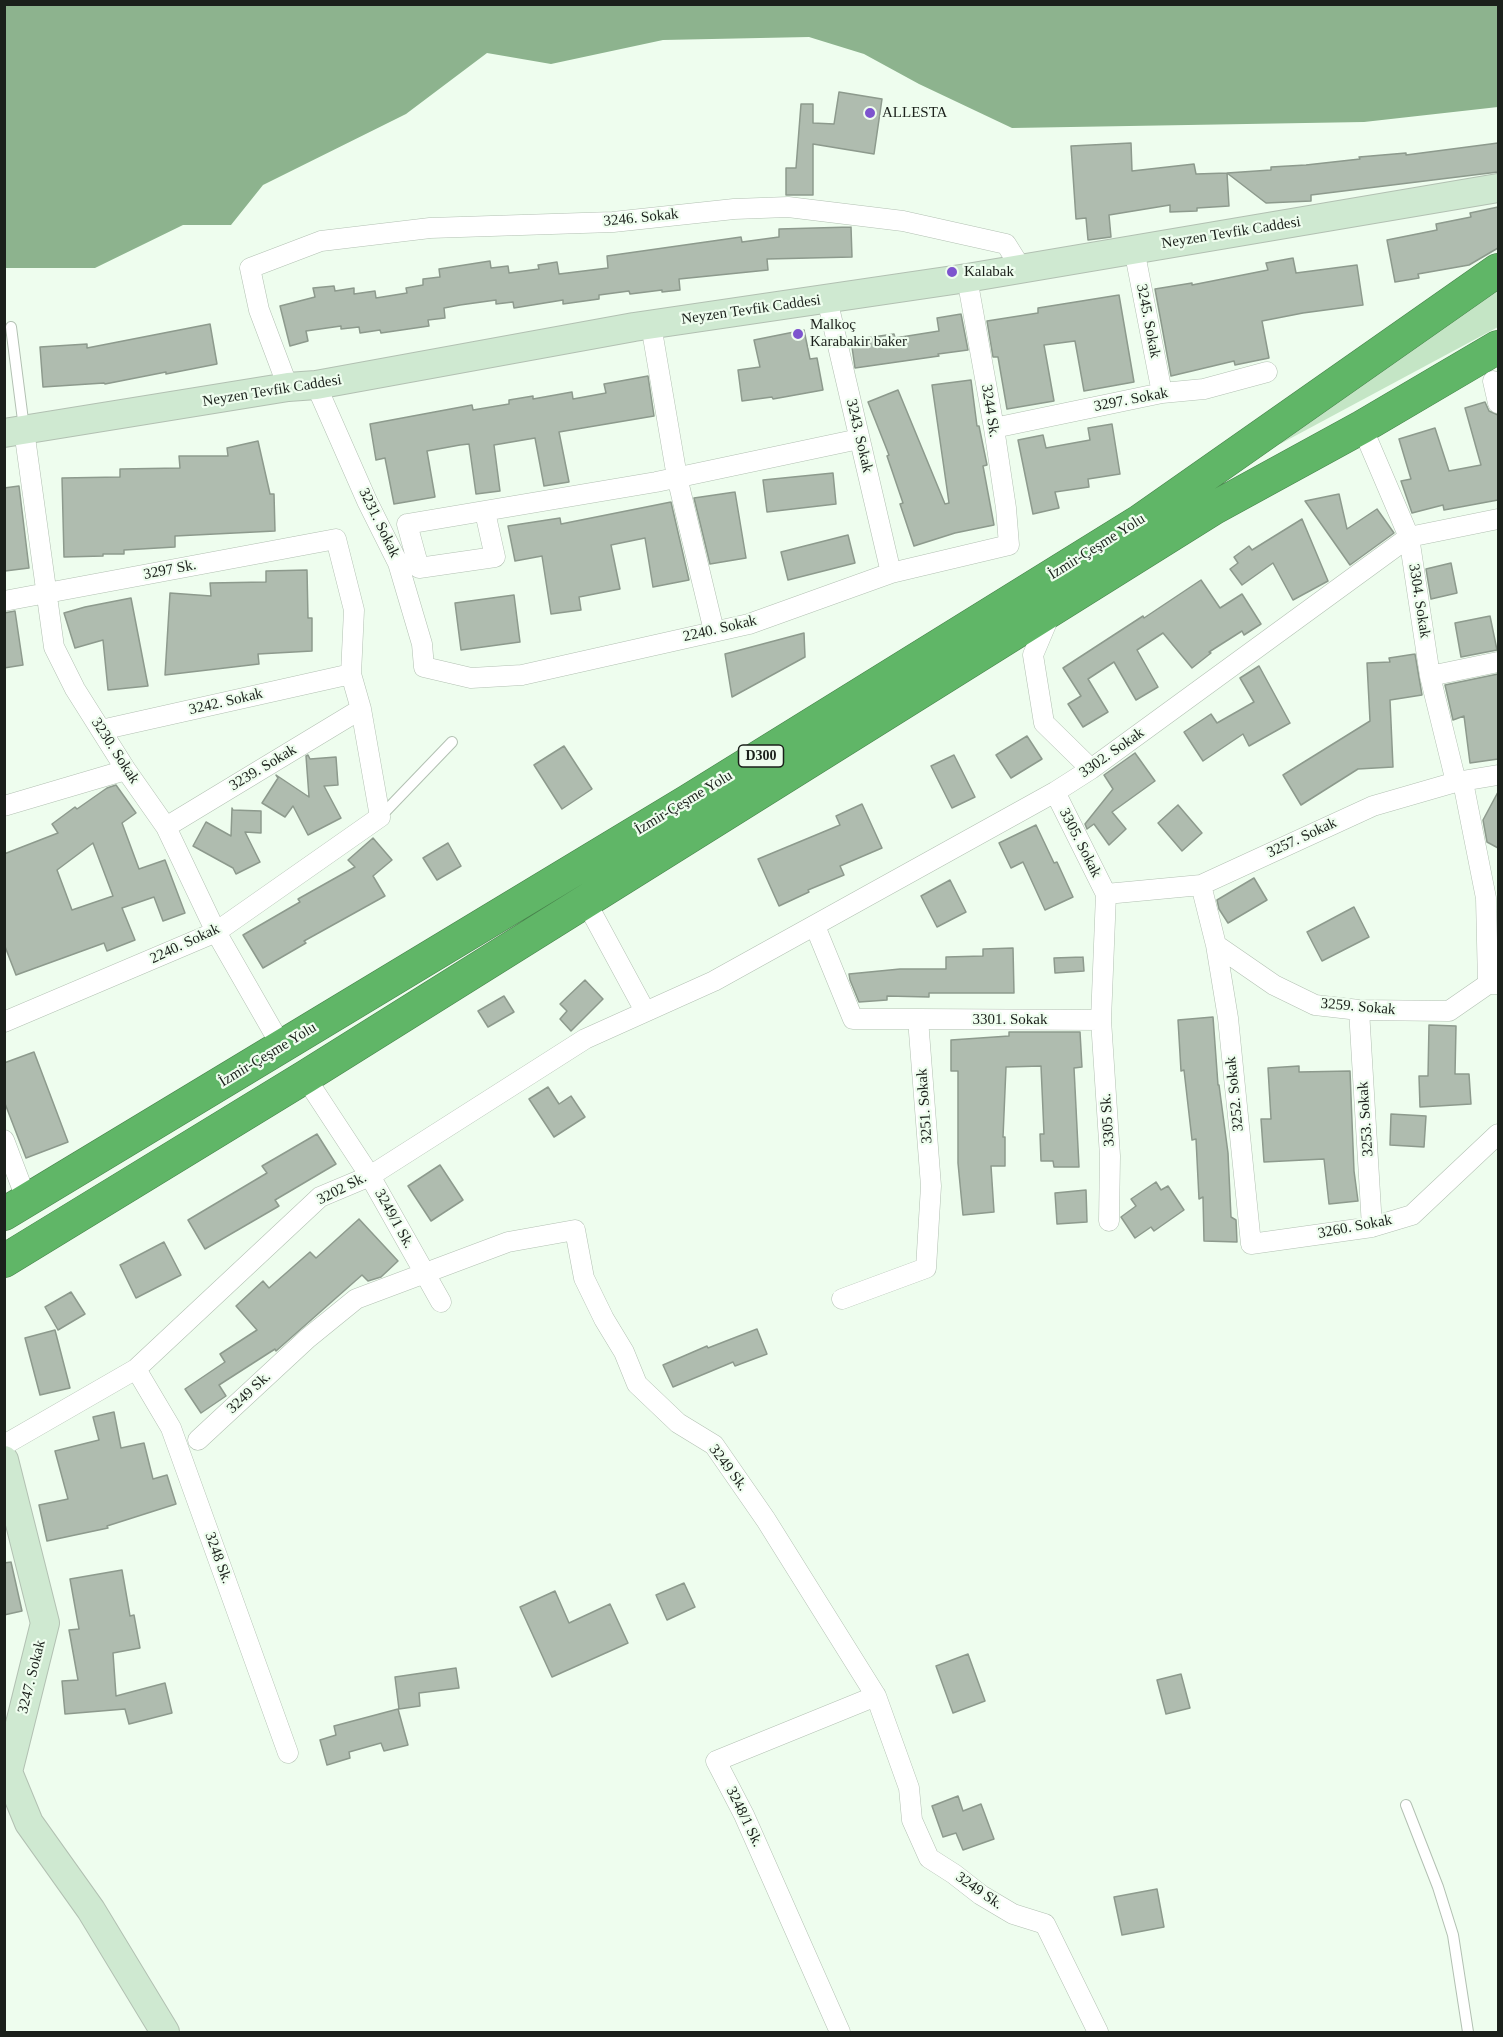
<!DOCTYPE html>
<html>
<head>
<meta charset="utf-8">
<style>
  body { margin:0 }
  #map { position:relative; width:1503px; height:2037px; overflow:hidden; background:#eefdee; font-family:Georgia,serif }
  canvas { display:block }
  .frame { position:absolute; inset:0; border:6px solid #1b201b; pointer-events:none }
</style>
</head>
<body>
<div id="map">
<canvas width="1503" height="2037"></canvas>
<div class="frame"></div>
</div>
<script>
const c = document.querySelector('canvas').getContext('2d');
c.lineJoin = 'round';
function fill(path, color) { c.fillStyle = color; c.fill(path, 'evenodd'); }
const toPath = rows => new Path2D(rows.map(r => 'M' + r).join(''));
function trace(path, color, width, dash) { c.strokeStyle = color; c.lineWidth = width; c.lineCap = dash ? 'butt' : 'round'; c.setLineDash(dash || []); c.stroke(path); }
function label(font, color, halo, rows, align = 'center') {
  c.font = font + ' Georgia,serif'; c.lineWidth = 4.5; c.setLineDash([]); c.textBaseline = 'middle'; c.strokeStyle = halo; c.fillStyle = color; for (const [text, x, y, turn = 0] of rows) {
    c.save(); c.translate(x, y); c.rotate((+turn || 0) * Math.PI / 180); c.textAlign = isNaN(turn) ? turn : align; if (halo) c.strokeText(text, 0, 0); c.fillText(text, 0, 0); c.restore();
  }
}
fill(toPath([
  [1498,282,1498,327,1280,444,1277,438]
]), '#c4e5c5');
fill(toPath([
  [4,5,1498,5,1498,107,1364,122,1012,128,919,84,864,54,809,37,663,40,551,64,487,53,406,114,263,185,231,225,183,225,95,268,5,268]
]), '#8db38e');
const building = toPath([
  [839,92,882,99,874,154,813,144,813,195,786,195,786,168,796,168,801,104,813,104,813,123,834,124,839,92],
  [1131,143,1132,171,1194,164,1196,174,1227,173,1229,206,1197,208,1197,211,1170,212,1170,205,1109,215,1111,237,1088,240,1086,218,1076,219,1071,146,1131,143],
  [1498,143,1498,172,1311,195,1311,201,1266,203,1227,173,1271,170,1271,167,1306,165,1360,159,1359,157,1406,153,1406,155,1498,143],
  [1498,207,1498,248,1469,265,1418,274,1419,278,1395,282,1387,240,1437,230,1436,224,1471,217,1470,213,1498,207],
  [851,227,852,257,767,259,768,270,679,279,680,290,662,292,662,290,630,294,629,291,599,295,599,299,563,304,563,300,514,308,513,302,496,304,496,300,460,305,444,308,445,318,428,320,429,326,381,333,380,330,360,333,359,327,341,329,341,326,306,331,308,341,290,346,280,306,315,297,313,288,334,286,335,291,354,288,354,294,375,291,376,298,407,293,406,288,423,285,423,279,440,277,439,269,490,261,491,268,508,266,509,273,539,269,538,265,557,262,559,274,608,268,607,256,741,237,742,242,779,237,779,229,851,227],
  [1293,258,1296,273,1357,265,1363,305,1303,313,1262,321,1269,358,1235,365,1234,361,1171,376,1155,289,1192,283,1192,285,1268,270,1266,263,1293,258],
  [1119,295,1134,382,1084,391,1075,341,1044,345,1054,401,1007,409,998,357,993,357,987,321,1038,313,1038,308,1119,295],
  [961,314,968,350,938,354,939,356,855,368,851,340,894,334,895,338,939,331,937,318,961,314],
  [210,324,217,364,166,374,166,372,105,384,104,383,43,387,40,347,87,344,87,348,210,324],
  [804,330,810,359,817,358,823,390,773,399,772,397,742,401,738,370,760,367,754,340,804,330],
  [648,376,654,416,559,432,569,482,544,486,535,438,494,445,500,491,476,494,469,444,460,445,427,451,435,497,394,504,385,458,376,460,370,424,472,405,473,410,509,404,509,400,533,396,533,399,572,392,573,399,606,393,604,384,648,376],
  [971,380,977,426,979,426,987,465,983,466,994,525,955,533,914,546,900,504,903,503,887,456,889,455,868,402,898,390,945,504,949,503,932,385,971,380],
  [1485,402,1489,411,1498,415,1498,500,1444,510,1443,505,1412,513,1401,481,1411,479,1399,439,1435,428,1449,471,1481,465,1465,408,1485,402],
  [1112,424,1120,474,1088,479,1089,487,1055,492,1059,508,1033,514,1018,440,1043,435,1046,448,1090,440,1088,428,1112,424],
  [258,441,270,494,274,494,275,531,175,536,175,547,124,550,124,554,103,554,103,556,64,557,62,478,120,477,120,469,180,468,179,456,228,456,227,448,258,441],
  [833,473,836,504,767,512,763,480,833,473],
  [19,486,29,568,5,571,4,488,19,486],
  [735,492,746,558,710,564,694,498,735,492],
  [1339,494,1347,529,1377,509,1394,533,1350,565,1305,501,1339,494],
  [671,502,689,580,653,587,645,538,611,545,620,589,579,597,581,610,551,614,542,556,515,561,508,526,560,518,561,524,671,502],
  [1302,519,1328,581,1293,600,1273,563,1242,585,1230,569,1238,563,1234,557,1249,546,1252,550,1302,519],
  [848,535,855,563,788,580,781,552,848,535],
  [1451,563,1457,593,1431,599,1426,569,1451,563],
  [307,570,308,618,312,618,312,651,258,654,259,664,165,675,170,593,211,596,210,583,266,582,266,571,307,570],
  [1201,580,1220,608,1242,594,1261,624,1244,635,1242,631,1209,652,1211,653,1192,668,1163,633,1137,650,1158,687,1136,700,1114,662,1088,679,1108,712,1083,727,1068,704,1081,696,1063,668,1143,616,1144,618,1201,580],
  [514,595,520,642,461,650,455,603,514,595],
  [131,598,148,686,108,690,103,640,75,648,64,613,85,607,131,598],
  [15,611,23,665,4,668,4,613,15,611],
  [1490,616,1497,650,1461,657,1455,623,1490,616],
  [804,633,805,657,732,697,725,654,804,633],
  [1415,654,1422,695,1390,700,1393,767,1358,769,1301,805,1283,775,1370,721,1367,663,1390,662,1389,658,1415,654],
  [1259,666,1290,723,1249,746,1243,734,1203,761,1184,732,1211,714,1217,723,1254,702,1240,678,1259,666],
  [1498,674,1498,759,1470,763,1464,716,1453,720,1445,685,1498,674],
  [1027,736,1042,759,1011,778,996,755,1027,736],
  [564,746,592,789,562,809,534,765,564,746],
  [1135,753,1155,781,1112,812,1126,829,1109,845,1094,824,1087,829,1085,824,1113,789,1104,775,1135,753],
  [308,755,310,759,336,757,338,785,324,786,341,818,308,835,293,806,285,817,262,803,278,778,276,775,309,797,306,756,308,755],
  [954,755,975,797,952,808,931,766,954,755],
  [116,785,136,813,122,823,139,869,165,860,185,913,163,921,154,897,122,908,135,940,107,951,104,943,16,975,4,944,4,854,58,833,52,824,75,807,77,809,107,788,116,785],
  [93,843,113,896,72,910,57,870,93,843],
  [1498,792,1498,848,1487,842,1483,820,1498,792],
  [862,804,882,848,840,866,844,875,808,890,809,892,779,906,758,859,840,825,836,816,862,804],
  [1178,805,1202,833,1182,851,1158,823,1178,805],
  [232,808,233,810,261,811,261,833,245,832,260,862,236,874,233,868,193,846,206,822,231,836,232,808],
  [1036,825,1054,863,1057,862,1073,897,1045,910,1023,862,1011,868,999,843,1036,825],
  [373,838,392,860,373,876,385,896,304,941,306,943,263,968,243,935,300,902,298,899,355,867,348,860,373,838],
  [448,843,461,866,437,880,423,858,448,843],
  [1254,878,1267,900,1228,923,1219,909,1217,900,1254,878],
  [950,880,966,912,937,927,921,896,950,880],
  [1354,907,1369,937,1322,961,1307,932,1354,907],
  [1013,948,1014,993,929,993,929,997,887,996,887,1000,859,1002,850,980,849,974,900,969,946,969,946,957,983,956,983,949,1013,948],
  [1083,957,1084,971,1055,973,1054,958,1083,957],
  [585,980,603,999,571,1031,560,1019,567,1011,560,1004,585,980],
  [504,996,514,1012,488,1027,478,1011,504,996],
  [1213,1017,1218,1085,1219,1085,1228,1153,1231,1217,1236,1220,1237,1242,1204,1241,1203,1197,1199,1199,1196,1139,1192,1140,1184,1070,1181,1071,1178,1020,1213,1017],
  [1429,1025,1456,1026,1455,1074,1469,1074,1471,1104,1420,1107,1419,1076,1428,1076,1429,1025],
  [1009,1032,1080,1032,1082,1067,1074,1068,1079,1167,1054,1167,1053,1161,1041,1161,1040,1134,1044,1134,1041,1066,1006,1067,1003,1137,1005,1137,1005,1166,991,1166,994,1212,963,1215,958,1163,958,1071,951,1071,951,1040,1009,1036,1009,1032],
  [34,1052,68,1142,26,1158,4,1101,4,1063,34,1052],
  [1299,1066,1299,1072,1350,1071,1354,1171,1358,1201,1329,1204,1324,1159,1264,1162,1261,1119,1271,1119,1268,1068,1299,1066],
  [548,1087,559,1104,571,1096,585,1117,554,1137,529,1099,548,1087],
  [1391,1114,1426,1116,1424,1147,1390,1145,1391,1114],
  [317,1134,336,1164,275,1200,279,1206,205,1249,188,1220,267,1173,262,1166,317,1134],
  [440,1165,463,1200,431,1221,408,1186,440,1165],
  [1156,1182,1161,1190,1168,1186,1184,1210,1154,1231,1151,1227,1135,1238,1121,1217,1136,1206,1131,1199,1156,1182],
  [1086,1190,1087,1222,1057,1224,1055,1193,1086,1190],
  [359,1219,398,1261,381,1277,368,1281,362,1275,276,1351,275,1349,219,1385,226,1396,201,1413,185,1389,225,1362,220,1354,257,1330,236,1306,263,1281,269,1288,310,1252,316,1258,359,1219],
  [164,1242,181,1275,136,1298,120,1265,164,1242],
  [71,1292,85,1314,58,1330,45,1307,71,1292],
  [757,1329,767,1354,735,1366,733,1362,673,1387,663,1365,707,1346,708,1348,757,1329],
  [55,1330,70,1388,40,1395,25,1338,55,1330],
  [114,1412,121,1448,144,1443,153,1479,167,1475,176,1504,107,1526,108,1528,47,1541,39,1505,68,1499,55,1451,99,1440,93,1417,114,1412],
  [11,1562,22,1611,4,1615,4,1563,11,1562],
  [122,1570,130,1616,134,1615,140,1648,113,1653,116,1696,165,1683,172,1713,129,1724,125,1709,65,1714,62,1681,78,1680,69,1630,79,1629,70,1579,122,1570],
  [684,1583,695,1607,667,1620,656,1595,684,1583],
  [555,1591,569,1623,610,1604,628,1643,552,1677,520,1607,555,1591],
  [968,1654,985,1701,953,1713,936,1666,968,1654],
  [456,1668,459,1688,419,1693,420,1706,399,1709,395,1677,456,1668],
  [1181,1674,1190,1708,1166,1714,1157,1680,1181,1674],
  [398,1709,408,1745,384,1751,381,1743,349,1752,350,1758,327,1765,320,1740,336,1735,334,1726,398,1709],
  [958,1796,963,1811,981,1804,994,1839,963,1850,956,1833,943,1837,932,1806,958,1796],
  [1157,1889,1164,1927,1122,1935,1114,1897,1157,1889]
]);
fill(building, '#afbcaf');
trace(building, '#8d9a8d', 1.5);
const lane = toPath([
  [11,327,24,428],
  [380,817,452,742],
  [1406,1805,1438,1887,1453,1935,1468,2032]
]);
const street = toPath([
  [1134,249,1162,393],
  [827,299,891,573],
  [651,325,677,477,714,631],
  [1493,381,1498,403],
  [316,385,367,501,398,563,422,644,424,667,471,678,522,675,749,624,891,573,1009,545,1006,508,994,428,967,278],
  [288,387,259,310,250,268,321,241,430,228,613,222,734,209,788,207,903,221,1006,244,1021,268],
  [1362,427,1409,537,1430,676,1456,782],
  [994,428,1162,393,1204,389,1267,372],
  [24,430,54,647,75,689,126,770,166,827,216,932,282,1047],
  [485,512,495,557,419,568,407,524,656,482,859,439],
  [4,601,336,539,354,610,351,674,361,709,380,817,216,932,4,1022],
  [1052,610,1033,655,1044,723,1091,769],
  [1430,676,1498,662],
  [101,730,351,674],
  [1463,782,1486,898,1488,984],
  [1055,792,1106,894,1101,1020,1110,1156,1109,1221],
  [4,806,126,770],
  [166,827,361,709],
  [1201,885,1216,945,1274,985,1315,1005,1359,1010,1449,1011,1488,984,1498,984],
  [1106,894,1201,885,1373,806,1456,782,1498,775],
  [586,902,645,1011],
  [815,926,853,1019,918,1019,931,1186,926,1268,842,1299],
  [1216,945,1228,1018,1251,1244,1372,1227,1412,1215,1498,1134],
  [1359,1010,1372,1227],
  [918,1019,1101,1020],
  [305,1077,370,1176,441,1302],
  [4,1140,27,1201],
  [136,1369,171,1428,288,1753],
  [198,1440,308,1338,356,1299,508,1242,575,1230,584,1278,604,1319,624,1352,637,1384,678,1423,714,1445,766,1520,876,1696,909,1788,912,1820,929,1858,954,1874,981,1895,1013,1914,1045,1924,1098,2032],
  [4,1445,136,1369,320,1197,370,1176,585,1039,714,981,1055,792,1091,769,1409,537,1498,519],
  [840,2032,744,1815,716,1761,876,1696]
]);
const secondary = toPath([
  [4,433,288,387,316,385,634,327,967,278,1498,188],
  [4,1460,45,1623,8,1772,29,1823,91,1910,165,2032]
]);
const highway = toPath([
  [4,1214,688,801,1140,521,1498,270],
  [4,1261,305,1077,1214,508,1362,427,1498,347]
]);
trace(lane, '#b2c0b2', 12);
trace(street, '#b2c0b2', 21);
trace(secondary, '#b2c0b2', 30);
trace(highway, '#48824c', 34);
trace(lane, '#fff', 10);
trace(street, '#fff', 20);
trace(secondary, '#cfe9d1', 28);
trace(highway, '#60b667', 33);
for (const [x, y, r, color] of [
  [870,113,6,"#7d54ce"],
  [952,272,6,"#7d54ce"],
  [798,334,6,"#7d54ce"]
]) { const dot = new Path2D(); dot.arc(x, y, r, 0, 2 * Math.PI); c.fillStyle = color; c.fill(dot); trace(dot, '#eefdee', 2); }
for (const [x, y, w] of [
  [761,756,45]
]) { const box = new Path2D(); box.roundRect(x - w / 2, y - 11, w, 22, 4.5); c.fillStyle = '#eefdee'; c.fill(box); trace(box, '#1b201b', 1.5); }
label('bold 14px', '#1b201b', null, [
  ["D300",761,756]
]);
label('15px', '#1b201b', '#eefdee', [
  ["ALLESTA",882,113],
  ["Kalabak",964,272],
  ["Malkoç",810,325],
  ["Karabakir baker",810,342]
], 'left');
label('15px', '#1b201b', '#eefdee', [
  ["3246. Sokak",641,218,-6],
  ["Neyzen Tevfik Caddesi",1231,233,-9],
  ["Neyzen Tevfik Caddesi",751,310,-8],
  ["3245. Sokak",1148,321,79],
  ["Neyzen Tevfik Caddesi",272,391,-9],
  ["3297. Sokak",1131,400,-11],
  ["3244 Sk.",990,411,81],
  ["3243. Sokak",859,436,77],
  ["3231. Sokak",379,523,64],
  ["İzmir-Çeşme Yolu",1097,547,-32],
  ["3297 Sk.",170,570,-11],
  ["3304. Sokak",1419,601,81],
  ["2240. Sokak",720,629,-13],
  ["3242. Sokak",226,702,-13],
  ["3230. Sokak",115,751,57],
  ["3302. Sokak",1112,753,-35],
  ["3239. Sokak",263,768,-31],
  ["İzmir-Çeşme Yolu",684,803,-31],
  ["3257. Sokak",1302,838,-25],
  ["3305. Sokak",1080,843,63],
  ["2240. Sokak",185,944,-25],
  ["3259. Sokak",1358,1007,5],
  ["3301. Sokak",1010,1020],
  ["İzmir-Çeşme Yolu",268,1055,-31],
  ["3252. Sokak",1235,1094,-96],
  ["3251. Sokak",925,1106,-94],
  ["3253. Sokak",1366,1119,-94],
  ["3305 Sk.",1108,1120,-94],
  ["3202 Sk.",342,1189,-27],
  ["3249/1 Sk.",394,1219,61],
  ["3260. Sokak",1355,1227,-11],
  ["3249 Sk.",249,1393,-43],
  ["3249 Sk.",728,1468,53],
  ["3248 Sk.",218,1558,70],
  ["3247. Sokak",32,1677,-76],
  ["3248/1 Sk.",744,1817,64],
  ["3249 Sk.",979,1891,35]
]);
</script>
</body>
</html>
